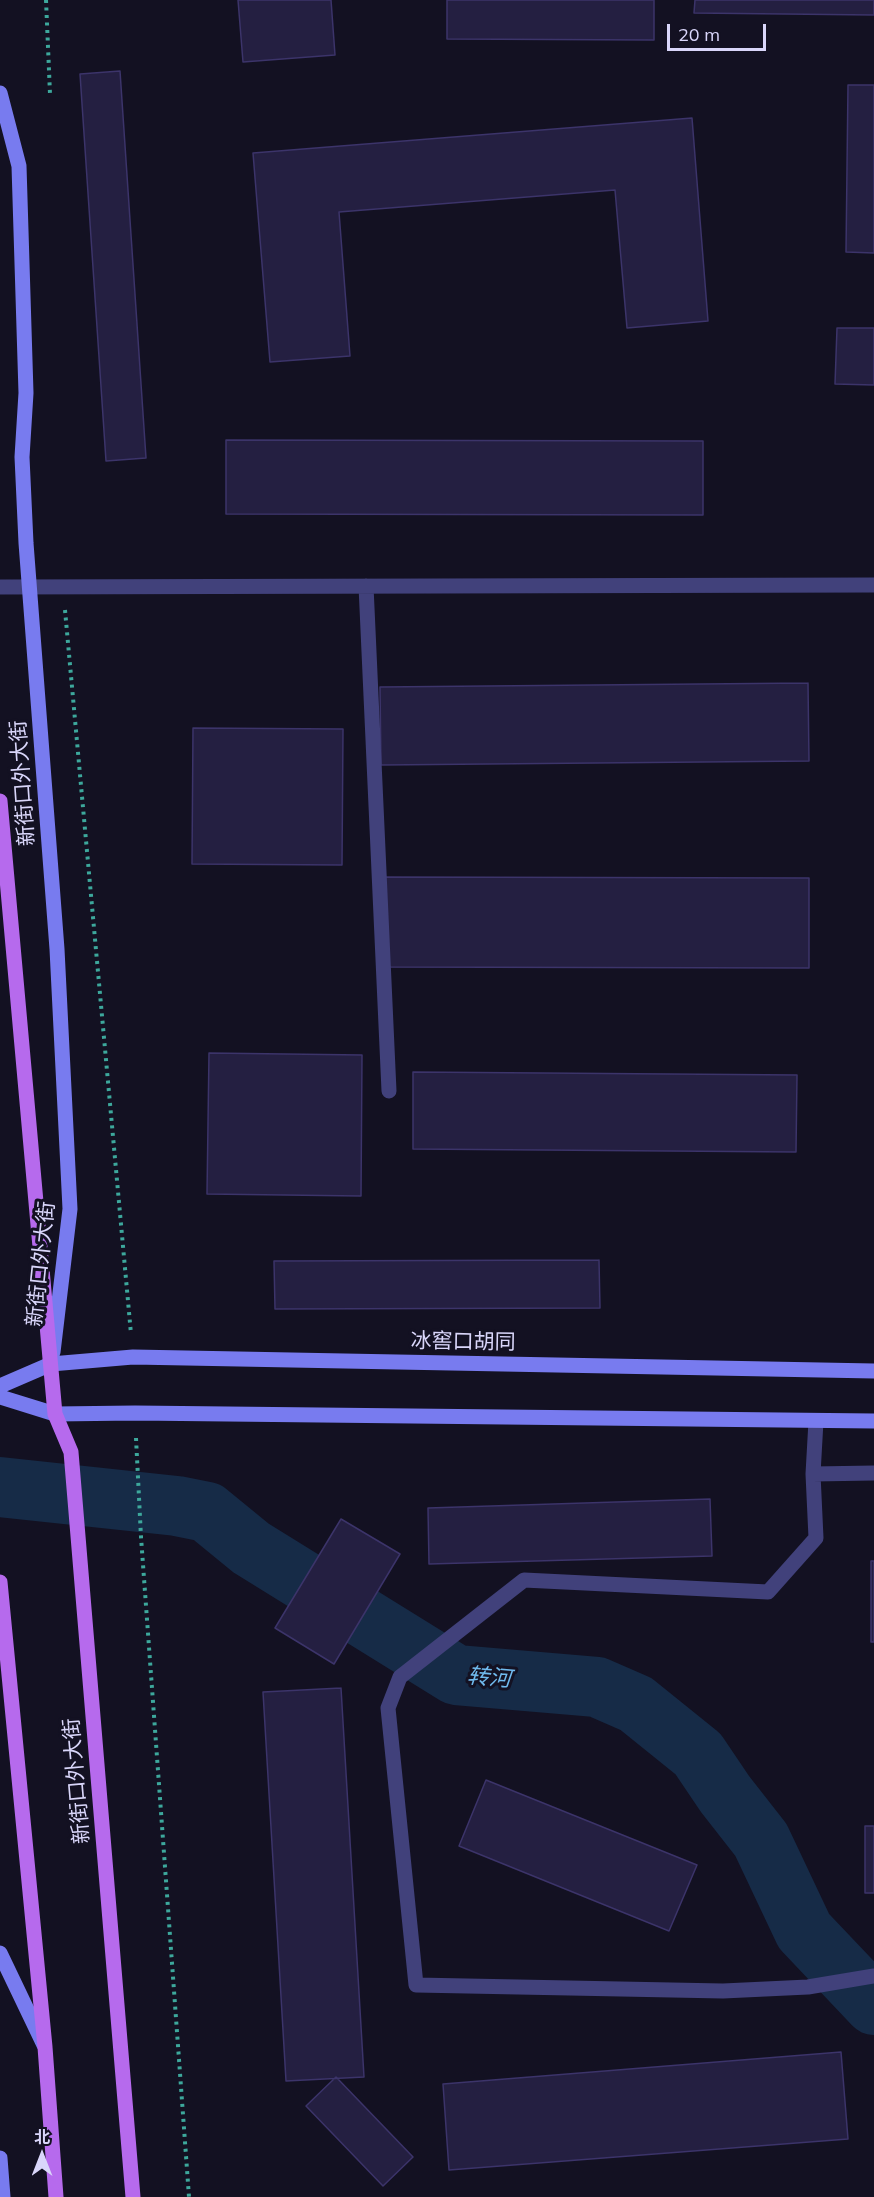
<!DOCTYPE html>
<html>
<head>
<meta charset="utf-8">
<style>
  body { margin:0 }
  #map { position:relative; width:874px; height:2197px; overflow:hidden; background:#131122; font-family:Mulish,"Noto Sans SC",sans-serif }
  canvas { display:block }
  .north { position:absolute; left:12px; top:2125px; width:60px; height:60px; -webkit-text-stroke:4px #131122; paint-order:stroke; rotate:0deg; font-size:16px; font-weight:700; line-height:24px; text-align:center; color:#d9d6fa }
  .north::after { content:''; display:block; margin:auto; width:21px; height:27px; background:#d9d6fa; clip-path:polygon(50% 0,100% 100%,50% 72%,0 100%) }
  .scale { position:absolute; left:667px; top:24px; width:99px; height:27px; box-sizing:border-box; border:3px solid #d9d6fa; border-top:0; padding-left:8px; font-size:18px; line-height:21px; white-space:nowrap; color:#d9d6fa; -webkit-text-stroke:4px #131122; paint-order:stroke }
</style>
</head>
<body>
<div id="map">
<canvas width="874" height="2197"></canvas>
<div class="north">北</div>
<div class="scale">20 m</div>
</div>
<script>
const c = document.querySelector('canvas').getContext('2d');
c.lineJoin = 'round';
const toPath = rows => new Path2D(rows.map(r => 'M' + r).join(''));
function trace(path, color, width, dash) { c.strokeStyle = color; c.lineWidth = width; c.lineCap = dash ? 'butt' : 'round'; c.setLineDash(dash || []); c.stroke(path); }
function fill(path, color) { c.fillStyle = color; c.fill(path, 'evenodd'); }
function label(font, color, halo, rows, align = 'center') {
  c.font = font + ' Mulish,"Noto Sans SC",sans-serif'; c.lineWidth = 6; c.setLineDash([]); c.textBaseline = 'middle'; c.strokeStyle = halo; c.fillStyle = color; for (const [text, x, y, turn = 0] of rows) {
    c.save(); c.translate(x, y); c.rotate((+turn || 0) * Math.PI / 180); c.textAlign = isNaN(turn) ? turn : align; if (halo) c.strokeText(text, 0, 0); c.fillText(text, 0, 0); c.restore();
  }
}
trace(toPath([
  [0,1487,177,1506,207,1512,251,1548,456,1675,597,1687,636,1704,698,1754,725,1794,761,1840,804,1931,874,2005]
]), '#162b47', 60);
const building = toPath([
  [238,0,331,0,335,55,243,62,238,0],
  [447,0,654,0,654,40,447,39,447,0],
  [695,0,874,0,874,15,694,13,695,0],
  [120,71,146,458,106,461,80,74,120,71],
  [848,85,874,85,874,253,846,252,848,85],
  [692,118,708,321,627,328,615,190,339,212,350,356,270,362,253,153,692,118],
  [837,328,874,328,874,385,835,384,837,328],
  [226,440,703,441,703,515,226,514,226,440],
  [808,683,809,761,381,765,380,687,808,683],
  [193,728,343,729,342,865,192,864,193,728],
  [384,877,809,878,809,968,384,967,384,877],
  [209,1053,362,1055,361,1196,207,1194,209,1053],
  [413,1072,797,1075,796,1152,413,1149,413,1072],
  [599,1260,600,1308,275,1309,274,1261,599,1260],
  [710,1499,712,1556,429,1564,428,1508,710,1499],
  [341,1519,400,1554,334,1664,275,1628,341,1519],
  [871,1561,874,1561,874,1642,871,1642,871,1561],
  [341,1688,364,2077,286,2081,263,1692,341,1688],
  [486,1780,697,1865,669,1931,459,1846,486,1780],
  [865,1826,874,1826,874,1893,865,1893,865,1826],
  [841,2052,848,2139,449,2170,443,2084,841,2052],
  [336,2077,413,2157,383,2186,306,2106,336,2077]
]);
fill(building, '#241f41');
trace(building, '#3c346a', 1.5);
trace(toPath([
  [46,0,50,94],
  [65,610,131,1334],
  [136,1438,141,1537,189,2197]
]), '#3da89c', 4, [3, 4.5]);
trace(toPath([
  [366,586,389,1091],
  [0,587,874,585],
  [816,1421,813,1474,816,1538,768,1592,524,1580,400,1677,388,1708,416,1985,723,1991,808,1987,874,1976],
  [813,1474,874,1473]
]), '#41417b', 15);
trace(toPath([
  [0,93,19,166,26,393,22,457,26,543,57,949,70,1209,53,1352],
  [0,1386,51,1364,133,1357,874,1371],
  [0,1397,55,1414,135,1413,874,1421],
  [0,1953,44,2045],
  [0,2158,3,2197]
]), '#787bef', 15);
trace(toPath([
  [0,801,55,1414,71,1452,133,2197],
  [0,1582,45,2047,56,2197]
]), '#b66aed', 15);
label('21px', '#d9d6fa', '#131122', [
  ["新街口外大街",23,783,-94],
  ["新街口外大街",41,1264,-84],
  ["冰窖口胡同",463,1342,1],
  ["新街口外大街",77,1781,-95]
]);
label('italic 22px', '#70baee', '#131122', [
  ["转河",489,1678,5]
]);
</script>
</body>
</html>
